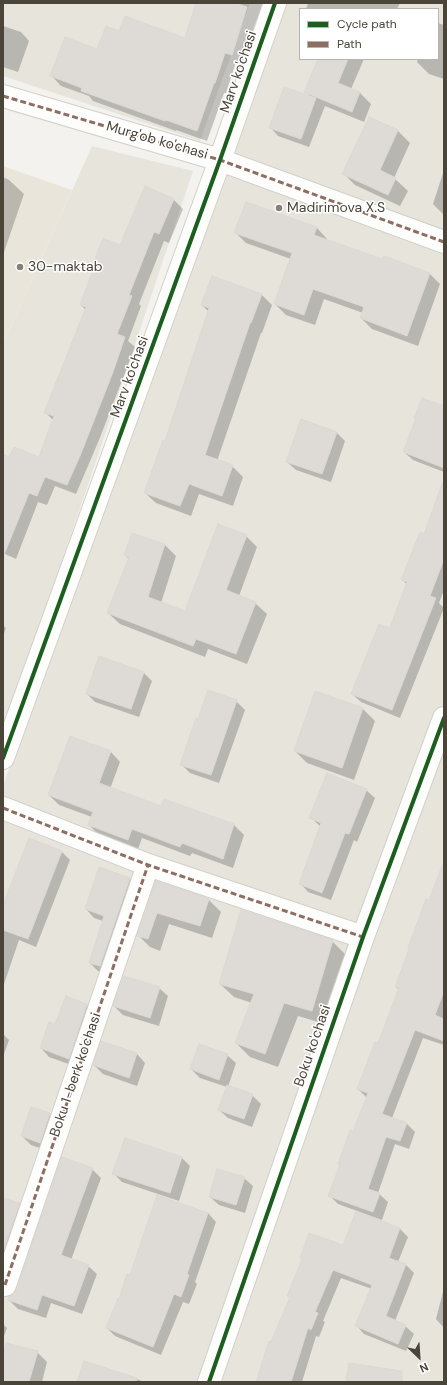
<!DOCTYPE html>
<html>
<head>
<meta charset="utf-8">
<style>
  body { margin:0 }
  #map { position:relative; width:447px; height:1385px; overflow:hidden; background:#f4f2ee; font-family:"DM Sans",sans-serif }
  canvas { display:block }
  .frame { position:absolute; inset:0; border:4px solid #4b4439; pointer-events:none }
  .legend { position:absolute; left:299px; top:8px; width:140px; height:52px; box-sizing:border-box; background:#fff; border:1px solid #b7b4b0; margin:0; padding:5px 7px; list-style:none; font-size:12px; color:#4b4439 }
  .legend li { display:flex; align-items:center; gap:8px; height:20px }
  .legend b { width:20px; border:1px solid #b7b4b0 }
  .north { position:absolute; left:399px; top:1337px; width:40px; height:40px; -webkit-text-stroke:3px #fff; paint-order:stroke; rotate:155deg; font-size:11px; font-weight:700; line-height:16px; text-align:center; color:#4b4439 }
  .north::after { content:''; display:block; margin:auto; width:14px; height:18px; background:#4b4439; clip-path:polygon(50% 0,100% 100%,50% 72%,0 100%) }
</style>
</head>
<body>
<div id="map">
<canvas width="447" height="1385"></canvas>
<div class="frame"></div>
<ul class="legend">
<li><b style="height:5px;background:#1b5e20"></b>Cycle path</li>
<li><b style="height:5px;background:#8d6e63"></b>Path</li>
</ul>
<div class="north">N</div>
</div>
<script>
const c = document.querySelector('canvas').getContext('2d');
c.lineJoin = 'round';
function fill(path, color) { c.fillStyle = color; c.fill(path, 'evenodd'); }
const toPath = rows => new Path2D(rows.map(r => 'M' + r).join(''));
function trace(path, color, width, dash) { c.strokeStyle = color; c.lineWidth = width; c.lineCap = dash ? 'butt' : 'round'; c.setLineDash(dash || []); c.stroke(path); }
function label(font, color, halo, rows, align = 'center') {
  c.font = font + ' "DM Sans",sans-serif'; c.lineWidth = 3; c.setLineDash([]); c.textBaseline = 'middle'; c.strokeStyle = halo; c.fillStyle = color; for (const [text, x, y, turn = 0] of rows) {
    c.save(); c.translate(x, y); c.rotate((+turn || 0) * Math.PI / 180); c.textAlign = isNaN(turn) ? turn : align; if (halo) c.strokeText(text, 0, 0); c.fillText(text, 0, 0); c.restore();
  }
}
fill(toPath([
  [3,3,250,3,200,141,3,76],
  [285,3,444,3,444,1382,3,1382,3,786,218,179],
  [300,9,438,9,438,59,300,59],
  [92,146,193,171,91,476,3,734,3,344]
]), '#e7e4dc');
fill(toPath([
  [3,166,72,190,3,344]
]), '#eae5da');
fill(toPath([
  [197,3,264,3,242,65,236,62,226,93,224,93,207,141,176,130,176,131,93,101,89,96,61,86,51,75,97,51,120,32,185,39],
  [308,3,400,3,397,9,306,9],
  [438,23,444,25,444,79,429,74,417,62,418,59,438,59],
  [3,26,21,32,29,41,18,72,3,67],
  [319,59,364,59,351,89,360,93,371,104,364,122,325,106,309,147,278,136,270,127,311,97,305,91],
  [370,118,398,131,410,143,394,178,408,191,400,206,355,185,343,173],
  [444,170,444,215,433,204],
  [3,177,9,180,24,194,3,255],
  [174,200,183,209,169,243,164,241,139,304,141,306,128,341,135,347,99,440,76,494,55,486,47,505,38,502,16,559,3,553,3,455,10,458,40,459,54,421,45,412,86,310,81,305,121,246],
  [246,203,317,228,327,239,327,241,383,261,384,257,430,274,440,284,418,346,372,329,361,318,363,313,324,299,315,325,286,315,275,304,291,259,246,243,235,232],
  [262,295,272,305,262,333,261,333,217,461,232,466,243,477,233,506,199,494,191,516,156,503,145,493,165,442,209,312,202,305],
  [444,407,444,472,413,460,404,452,417,419,415,418],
  [302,421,337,433,345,441,331,482,296,470,287,462],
  [444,482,444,590,439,603,444,608,400,718,361,702,352,694,390,629,407,585,403,580,424,535],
  [246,536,257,547,239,596,255,603,267,614,247,664,208,649,205,657,120,624,108,613,129,559,125,555,165,545,176,556,161,603,186,612],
  [3,625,6,628,3,636],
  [143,672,152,681,139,717,95,702,87,694],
  [316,692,363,709,375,721,354,780,307,763,295,751],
  [236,701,245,710,219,783,190,773,181,764,198,720],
  [111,752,120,762,110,789,162,807,234,825,244,835,233,868,192,853,190,856,142,838,138,849,99,835,89,825,92,817,59,805,49,795],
  [366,790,375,798,357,842,354,840,331,900,308,892,300,883,321,827,311,818],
  [62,852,70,860,36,947,19,940,3,987,3,908],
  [444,864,444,1045,423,1038,392,1118,407,1124,415,1132,409,1149,395,1144,378,1193,388,1202,382,1220,338,1204,329,1195,367,1098,358,1089,378,1045,399,990,396,987],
  [99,869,130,879,138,887,109,974,98,971,90,963,103,921,94,918,86,909],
  [156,882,209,900,221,912,212,938,169,924,160,951,150,947,138,935],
  [332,941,346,955,325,1024,298,1016,278,1067,250,1057,236,1043,252,1003,234,997,220,984],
  [159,988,168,996,159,1026,123,1015,114,1006],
  [67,998,87,1005,95,1014,77,1067,49,1057,41,1048,56,1025],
  [3,1034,9,1040,3,1057],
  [102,1042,137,1054,145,1063,137,1086,103,1074,94,1065],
  [227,1055,236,1063,228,1087,252,1095,261,1104,252,1127,228,1118,219,1110,227,1087,200,1078,191,1069],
  [32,1108,50,1114,58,1123,49,1151,31,1145,22,1136],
  [125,1139,182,1158,190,1166,179,1201,122,1182,113,1173],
  [92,1169,101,1178,71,1260,88,1266,97,1274,82,1314,51,1303,46,1318,18,1309,9,1300,14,1295],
  [244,1178,253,1186,245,1213,219,1205,210,1197],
  [3,1199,19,1204,28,1213,3,1275],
  [208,1213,216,1222,195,1282,197,1284,189,1304,183,1302,161,1355,115,1336,107,1328,131,1276],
  [356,1213,400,1229,408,1237,398,1262,406,1265,414,1273,395,1321,405,1326,414,1334,406,1351,364,1334,356,1325,372,1289,341,1278,323,1321,325,1322,319,1337,316,1336,302,1382,257,1382,271,1343,291,1298,288,1295,344,1247],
  [444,1288,444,1328,436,1319],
  [3,1324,7,1328,3,1339],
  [37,1352,47,1362,42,1382,3,1382,3,1359],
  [84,1362,142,1381,143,1382,78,1382]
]), '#0003');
const building = toPath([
  [196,3,235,3,247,7,232,55,225,53,215,83,214,83,197,131,166,120,165,121,81,91,82,88,50,76,65,37,97,49,106,26,119,31,125,16,185,38,196,3],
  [318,59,348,59,338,83,360,92,352,112,304,92,318,59],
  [284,87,316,98,301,139,269,128,284,87],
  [369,117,398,130,380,170,396,178,388,195,342,174,369,117],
  [145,186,174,199,159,234,154,232,129,295,132,296,117,334,125,337,113,372,80,456,67,485,45,477,37,496,29,493,4,555,3,555,3,454,9,457,14,447,39,457,54,416,44,413,86,307,80,305,95,264,93,264,103,238,120,245,145,186],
  [246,202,317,227,314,235,382,259,384,256,430,273,407,336,360,318,364,307,313,289,304,315,274,304,292,253,234,233,246,202],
  [212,276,262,294,251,323,250,323,205,455,233,465,222,496,189,484,180,506,144,493,163,440,165,441,209,308,201,305,212,276],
  [422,398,444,406,444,468,403,452,416,418,414,418,422,398],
  [301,419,337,432,322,474,286,462,301,419],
  [442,484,444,485,444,559,430,596,436,598,392,710,351,694,379,624,390,628,407,582,401,580,420,532,424,534,442,484],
  [218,524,247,535,226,590,256,602,236,654,196,639,193,646,107,613,129,557,124,555,132,533,165,544,148,597,185,611,218,524],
  [99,656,144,672,131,709,86,694,99,656],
  [208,690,237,700,211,775,180,765,196,718,198,719,208,690],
  [315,691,363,708,342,768,294,751,315,691],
  [70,736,111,751,99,783,161,806,164,799,234,824,223,859,182,843,180,847,132,829,128,840,88,825,93,812,48,795,70,736],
  [327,773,367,789,349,834,345,833,322,893,299,884,321,823,309,818,327,773],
  [29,838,62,851,28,939,3,930,3,905,29,838],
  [442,866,444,866,444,991,435,1015,444,1019,444,1041,415,1030,382,1114,407,1123,400,1141,386,1137,368,1189,380,1193,373,1212,328,1196,340,1165,338,1164,350,1130,353,1131,368,1093,357,1089,375,1042,378,1043,399,988,395,987,409,949,408,948,426,899,429,900,442,866],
  [99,867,130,878,100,966,89,963,104,916,85,909,99,867],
  [156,881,209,899,200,926,157,913,148,939,137,936,156,881],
  [241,910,333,940,312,1011,284,1003,265,1054,235,1043,254,994,219,984,241,910],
  [124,976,160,987,150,1018,113,1006,124,976],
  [66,996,87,1004,69,1059,40,1048,49,1022,55,1024,66,996],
  [101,1041,137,1053,129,1078,93,1065,101,1041],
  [199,1044,228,1054,219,1080,190,1069,199,1044],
  [227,1085,253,1094,244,1119,218,1110,227,1085],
  [31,1107,50,1113,40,1143,21,1136,31,1107],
  [125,1138,182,1157,170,1193,112,1174,125,1138],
  [62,1157,93,1168,61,1255,89,1265,74,1306,42,1295,37,1310,8,1300,10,1296,13,1294,17,1289,62,1157],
  [217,1169,245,1177,236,1205,209,1197,217,1169],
  [157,1195,208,1213,187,1274,189,1275,181,1297,174,1294,153,1347,106,1328,118,1298,119,1299,127,1274,130,1275,157,1195],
  [3,1198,20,1203,3,1252,3,1198],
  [356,1211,400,1228,389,1258,406,1264,386,1316,406,1325,398,1344,355,1326,372,1285,333,1270,315,1312,318,1313,311,1330,308,1328,291,1382,256,1382,269,1341,271,1342,290,1297,287,1296,302,1259,300,1258,309,1233,343,1245,356,1211],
  [6,1343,38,1351,29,1382,3,1382,3,1355,6,1343],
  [84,1361,137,1378,136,1382,77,1382,84,1361],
  [349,1363,402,1371,402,1382,346,1382,349,1363]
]);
fill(building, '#dedbd6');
trace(building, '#dcd9d4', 1);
const minor = toPath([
  [3,96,220,160,444,242],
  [3,758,220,160,275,3],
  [3,808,148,865,363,937],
  [5,1285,148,865],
  [209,1382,363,937,444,718]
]);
trace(minor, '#d2d0cb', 24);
trace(minor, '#fdfdfc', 22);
trace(toPath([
  [3,96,220,160,444,242],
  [3,808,148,865,363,937],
  [5,1285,148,865]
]), '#8d6e63', 3, [6, 3]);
trace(toPath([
  [3,758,220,160,275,3],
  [209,1382,363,937,444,718]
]), '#1b5e20', 4);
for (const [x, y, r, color] of [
  [279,208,4,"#868178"],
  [20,267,4,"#868178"]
]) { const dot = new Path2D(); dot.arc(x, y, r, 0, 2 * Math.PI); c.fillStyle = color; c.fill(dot); trace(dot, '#fff', 1.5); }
label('14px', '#4b4439', '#fff', [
  ["Marv ko'chasi",239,72,-71],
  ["Murg'ob ko'chasi",157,141,16],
  ["Marv ko'chasi",130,377,-70],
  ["Boku ko'chasi",313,1046,-71],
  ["Boku 1-berk ko'chasi",76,1075,-71]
]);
label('14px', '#4b4439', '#fff', [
  ["Madirimova X.S",287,208],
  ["30-maktab",28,267]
], 'left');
</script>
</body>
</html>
